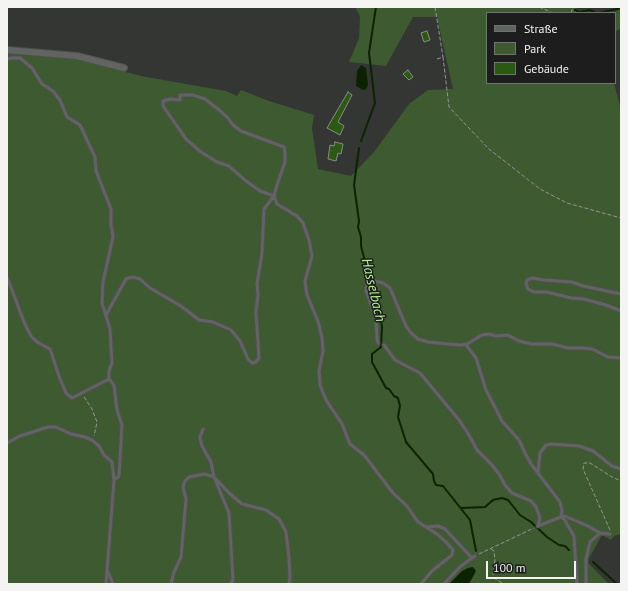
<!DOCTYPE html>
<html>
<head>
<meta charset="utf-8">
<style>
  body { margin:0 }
  #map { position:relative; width:628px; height:591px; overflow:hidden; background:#343633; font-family:"PT Sans",sans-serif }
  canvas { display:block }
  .frame { position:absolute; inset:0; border:8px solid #f4f5f3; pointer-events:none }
  .legend { position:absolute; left:486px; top:12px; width:130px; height:72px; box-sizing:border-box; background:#1c1d1c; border:1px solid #727372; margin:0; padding:5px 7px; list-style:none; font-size:12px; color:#f4f5f3 }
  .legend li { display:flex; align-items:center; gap:8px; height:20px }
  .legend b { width:20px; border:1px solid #727372 }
  .scale { position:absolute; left:486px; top:561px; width:90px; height:18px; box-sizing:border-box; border:2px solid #f4f5f3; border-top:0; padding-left:5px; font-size:12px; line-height:14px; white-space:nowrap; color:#f4f5f3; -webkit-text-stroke:3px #1c1d1c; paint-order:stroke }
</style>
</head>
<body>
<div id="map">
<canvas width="628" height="591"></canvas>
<div class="frame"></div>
<ul class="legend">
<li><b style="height:5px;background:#626461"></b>Straße</li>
<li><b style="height:11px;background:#3d5a30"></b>Park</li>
<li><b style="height:11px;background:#2b5812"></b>Gebäude</li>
</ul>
<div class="scale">100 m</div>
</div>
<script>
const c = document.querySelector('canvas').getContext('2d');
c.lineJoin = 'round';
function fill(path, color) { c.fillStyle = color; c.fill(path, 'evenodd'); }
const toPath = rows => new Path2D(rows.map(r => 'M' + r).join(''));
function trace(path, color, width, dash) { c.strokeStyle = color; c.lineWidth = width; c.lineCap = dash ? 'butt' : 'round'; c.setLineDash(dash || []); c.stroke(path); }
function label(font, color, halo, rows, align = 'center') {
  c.font = font + ' "PT Sans",sans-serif'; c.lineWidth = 3; c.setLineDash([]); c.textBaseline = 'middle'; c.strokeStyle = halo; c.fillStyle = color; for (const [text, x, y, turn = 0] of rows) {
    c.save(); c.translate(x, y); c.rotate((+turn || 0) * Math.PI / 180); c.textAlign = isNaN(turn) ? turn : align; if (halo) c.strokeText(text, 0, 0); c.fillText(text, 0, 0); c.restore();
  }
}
fill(toPath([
  [355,7,573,7,586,13,487,13,487,83,614,83,621,110,621,534,614,536,611,540,602,535,587,562,609,584,7,584,7,53,72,58,141,76,226,91,237,96,241,90,269,101,314,115,312,128,318,169,351,176,374,152,409,104,428,90,453,89,437,17,413,17,386,66,349,62,359,38,360,16],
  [621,8,621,28,615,32,614,13]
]), '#3d5a30');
fill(toPath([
  [361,65,366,68,368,85,366,89,363,90,356,86,357,71],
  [473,567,476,571,469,584,449,584,462,571,468,568]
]), '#0b2301');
trace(toPath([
  [575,10,580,12,590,10,596,13],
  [599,13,621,8],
  [361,141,375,103,369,53,376,7],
  [359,148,354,185,359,221,358,227,361,237,361,246,382,326,381,347,372,354,372,362,386,388,389,389,394,396,398,398,400,406,398,417,406,442,433,474,434,481,436,485,443,486,470,520,476,551],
  [461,508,485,507,493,500,502,498,508,500,520,515,531,522,547,537,559,545,565,546,569,550],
  [593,562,617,584]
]), '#0b2301', 2);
const building = toPath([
  [427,31,430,40,424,42,421,33,427,31],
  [408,70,413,77,409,80,403,74,408,70],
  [348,92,352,95,338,122,344,126,340,135,327,128,348,92],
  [335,142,343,144,341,154,338,153,336,161,328,159,330,145,334,146,335,142]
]);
fill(building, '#2b5812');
trace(building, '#898c89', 1);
const service = toPath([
  [7,59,11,58,20,58,32,68,42,84,53,91,60,100,67,117,80,125,95,157,96,171,111,209,111,224,113,237,103,282,102,303,110,329,112,363,109,371,109,379,72,398,66,393,60,379,50,349,37,342,31,336,24,322,7,277],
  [274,196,277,204,297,216,303,223,309,240,312,256,305,281,307,295,318,321,322,338,323,351,319,371,320,385,326,400,342,424,350,444,364,455,393,493,407,506,418,522,437,534,446,542,453,550,452,555,432,571,421,584],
  [375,281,383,283,390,288,406,326,411,333,418,339,428,342,448,344,460,345,467,344],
  [368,282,366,290,376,319,377,338,378,343],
  [621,294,583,286,572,282,544,280,532,278,527,280,526,284,528,289,534,292,547,292,571,298,584,299,606,305,621,311],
  [106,315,126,279,132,277,140,279,150,288,181,306,199,320,213,322,231,330,240,341,248,359,252,363,256,362,259,358,256,312,258,295,257,284,262,253,264,209,274,196,277,185,285,162,285,153,284,147,241,131,233,125,228,118,218,109,205,99,193,95,180,95,180,100,170,99,163,101,163,106,186,139,201,152,217,162,229,166,246,181,260,191,274,196],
  [384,345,395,360,420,373,459,420,469,435,477,450,492,465,499,474,505,485,512,493,531,501,536,507,540,518,538,526],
  [109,379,114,385,117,410,122,425,119,476,114,480],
  [203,429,200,437,202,446,211,462,214,477,229,513,233,579,231,584],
  [7,443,20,436,48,427,56,427,71,434,85,437,92,440,99,446,104,455,112,462,114,480,106,584],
  [538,473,540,453,546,445,551,444,579,446,593,451,612,466,621,469],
  [561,517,564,519,574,536,577,584],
  [561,517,565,516,574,520,588,526,600,533],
  [538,526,561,517,562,510,560,502,531,464,525,453,519,440,502,421,486,390,476,358,467,346,467,344,482,335,489,334,496,336,508,335,519,341,532,344,552,344,568,348,582,348,592,349,608,357,621,358],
  [427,527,438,526,445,529,472,558],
  [108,572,113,584],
  [171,584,174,572,181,557,186,499,183,487,185,481,189,477,205,474,214,477,230,494,242,504,266,510,279,519,286,532,289,558,290,577,289,584],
  [444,584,461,566,475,556],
  [586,584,586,559,590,542,600,533,610,534]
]);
const minor = toPath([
  [7,50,77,56,124,68]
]);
trace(service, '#50514f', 5);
trace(minor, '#50514f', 8);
trace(toPath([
  [435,7,443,57],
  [539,7,553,13],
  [571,13,573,7],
  [437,59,443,57,449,107,489,149,540,189,567,203,621,218],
  [84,397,92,409,97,422,94,436],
  [610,530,583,469,584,463,590,463,612,477,621,481],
  [491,549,494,551,495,560,493,574,494,578,504,584],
  [479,554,534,528]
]), '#959694', 1, [4, 2]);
trace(service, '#626461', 3);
trace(minor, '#626461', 6);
label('italic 14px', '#b3f597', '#1c1d1c', [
  ["Hasselbach",373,290,77]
]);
</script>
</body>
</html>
